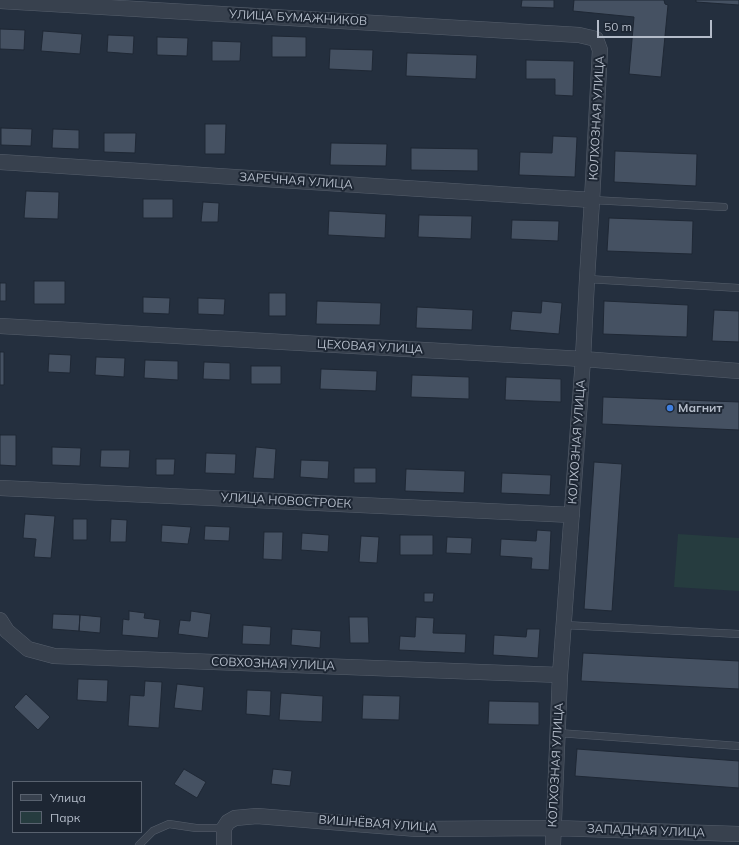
<!DOCTYPE html>
<html>
<head>
<meta charset="utf-8">
<style>
  body { margin:0 }
  #map { position:relative; width:739px; height:845px; overflow:hidden; background:#242f3e; font-family:Mulish,sans-serif }
  canvas { display:block }
  .legend { position:absolute; left:12px; top:781px; width:130px; height:52px; box-sizing:border-box; background:#1d2633; border:1px solid #59626f; margin:0; padding:5px 7px; list-style:none; font-size:12px; color:#b4bcc9 }
  .legend li { display:flex; align-items:center; gap:8px; height:20px }
  .legend b { width:20px; border:1px solid #59626f }
  .scale { position:absolute; left:597px; top:20px; width:115px; height:18px; box-sizing:border-box; border:2px solid #b4bcc9; border-top:0; padding-left:5px; font-size:12px; line-height:14px; white-space:nowrap; color:#b4bcc9; -webkit-text-stroke:3px #1d2633; paint-order:stroke }
</style>
</head>
<body>
<div id="map">
<canvas width="739" height="845"></canvas>
<ul class="legend">
<li><b style="height:5px;background:#38414e"></b>Улица</li>
<li><b style="height:11px;background:#263c3f"></b>Парк</li>
</ul>
<div class="scale">50 m</div>
</div>
<script>
const c = document.querySelector('canvas').getContext('2d');
c.lineJoin = 'round';
function fill(path, color) { c.fillStyle = color; c.fill(path, 'evenodd'); }
const toPath = rows => new Path2D(rows.map(r => 'M' + r).join(''));
function trace(path, color, width, dash) { c.strokeStyle = color; c.lineWidth = width; c.lineCap = dash ? 'butt' : 'round'; c.setLineDash(dash || []); c.stroke(path); }
function label(font, color, halo, rows, align = 'center') {
  c.font = font + ' Mulish,sans-serif'; c.lineWidth = 4; c.setLineDash([]); c.textBaseline = 'middle'; c.strokeStyle = halo; c.fillStyle = color; for (const [text, x, y, turn = 0] of rows) {
    c.save(); c.translate(x, y); c.rotate((+turn || 0) * Math.PI / 180); c.textAlign = isNaN(turn) ? turn : align; if (halo) c.strokeText(text, 0, 0); c.fillText(text, 0, 0); c.restore();
  }
}
fill(toPath([
  [678,534,739,538,739,591,674,587]
]), '#263c3f');
const building = toPath([
  [522,0,554,0,554,8,521,7,522,0],
  [574,0,664,0,665,4,668,5,661,77,629,74,634,17,573,11,574,0],
  [696,0,739,0,739,5,696,2,696,0],
  [0,29,25,30,24,50,0,49,0,29],
  [43,31,82,34,80,54,41,51,43,31],
  [108,35,134,36,133,54,107,52,108,35],
  [272,36,306,37,306,57,272,57,272,36],
  [157,37,188,38,187,56,157,55,157,37],
  [212,41,241,42,240,61,212,61,212,41],
  [330,49,373,50,372,71,329,69,330,49],
  [407,53,477,55,476,79,406,76,407,53],
  [526,60,574,61,573,96,555,95,555,79,526,79,526,60],
  [205,124,226,124,225,154,205,154,205,124],
  [1,128,32,129,31,146,1,145,1,128],
  [53,129,79,130,79,149,52,148,53,129],
  [104,133,136,133,135,153,104,152,104,133],
  [553,136,577,137,575,177,519,175,520,152,552,153,553,136],
  [331,143,387,144,386,166,330,165,331,143],
  [411,148,478,149,478,171,411,170,411,148],
  [615,151,697,154,696,186,614,182,615,151],
  [26,191,59,192,58,219,24,218,26,191],
  [143,199,173,199,173,218,143,218,143,199],
  [203,202,219,203,218,222,201,222,203,202],
  [329,211,386,214,385,238,328,235,329,211],
  [419,215,472,216,471,239,418,237,419,215],
  [609,218,693,221,692,254,607,251,609,218],
  [512,220,559,221,558,241,511,239,512,220],
  [34,281,65,281,65,304,34,304,34,281],
  [0,283,6,283,6,301,0,301,0,283],
  [269,293,286,293,286,316,269,316,269,293],
  [143,297,170,298,169,314,143,313,143,297],
  [198,298,225,299,224,315,198,314,198,298],
  [317,301,381,303,380,325,316,324,317,301],
  [542,301,562,303,559,334,510,330,512,311,541,313,542,301],
  [604,301,688,305,687,337,603,334,604,301],
  [417,307,473,310,472,330,416,328,417,307],
  [714,310,739,311,739,342,712,341,714,310],
  [0,352,4,352,4,385,0,385,0,352],
  [49,354,71,355,70,373,48,372,49,354],
  [96,357,125,358,124,377,95,375,96,357],
  [145,360,178,361,178,380,144,378,145,360],
  [204,362,230,363,230,380,203,379,204,362],
  [251,366,281,366,281,384,251,384,251,366],
  [321,369,377,371,376,391,320,389,321,369],
  [412,375,469,377,469,399,411,397,412,375],
  [506,377,561,379,561,402,505,400,506,377],
  [603,397,739,402,739,430,602,424,603,397],
  [0,435,16,435,16,466,0,465,0,435],
  [52,447,81,448,80,466,52,465,52,447],
  [256,447,276,449,274,479,253,478,256,447],
  [101,450,130,450,129,468,100,467,101,450],
  [206,453,236,454,235,474,205,473,206,453],
  [156,459,175,459,174,475,156,475,156,459],
  [301,460,329,461,328,479,300,477,301,460],
  [594,462,622,464,612,611,584,609,594,462],
  [354,468,376,468,376,483,354,483,354,468],
  [406,469,465,471,464,493,405,491,406,469],
  [502,473,551,475,550,495,501,493,502,473],
  [25,514,55,516,51,558,34,557,36,539,23,538,25,514],
  [73,519,87,519,87,540,73,540,73,519],
  [111,519,127,520,126,542,110,542,111,519],
  [162,525,191,527,188,544,161,542,162,525],
  [205,526,230,527,229,541,204,540,205,526],
  [537,530,551,531,549,570,531,569,532,558,500,556,501,539,536,541,537,530],
  [264,532,283,532,282,560,263,559,264,532],
  [302,533,329,535,328,552,301,550,302,533],
  [400,535,433,535,433,555,400,555,400,535],
  [361,536,379,537,377,563,359,562,361,536],
  [447,537,472,538,471,554,446,553,447,537],
  [424,593,434,593,433,602,424,602,424,593],
  [129,611,145,613,144,618,160,620,158,638,122,635,123,619,129,620,129,611],
  [191,611,211,614,208,638,178,634,180,620,190,621,191,611],
  [53,614,80,615,79,631,52,629,53,614],
  [80,615,101,617,100,633,79,631,80,615],
  [349,617,368,617,369,643,350,643,349,617],
  [416,617,434,618,433,633,466,634,465,653,399,650,400,636,415,637,416,617],
  [243,625,271,627,270,645,242,644,243,625],
  [292,629,321,631,320,648,291,645,292,629],
  [527,629,540,629,538,658,493,655,494,635,526,637,527,629],
  [583,653,739,661,739,689,581,681,583,653],
  [78,679,108,680,107,702,77,700,78,679],
  [145,681,162,682,159,728,128,726,130,695,144,696,145,681],
  [177,684,204,687,202,711,174,708,177,684],
  [247,690,271,691,270,716,246,714,247,690],
  [281,693,323,696,322,722,279,720,281,693],
  [26,694,50,717,38,730,14,707,26,694],
  [363,695,400,696,399,720,362,719,363,695],
  [489,701,539,702,539,725,488,724,489,701],
  [577,749,739,761,739,788,575,776,577,749],
  [184,769,206,782,197,798,174,784,184,769],
  [273,769,292,771,290,786,271,784,273,769]
]);
fill(building, '#455162');
trace(building, '#1f2835', 1);
const lane = toPath([
  [592,200,724,207],
  [587,279,739,288],
  [564,625,739,634],
  [558,733,739,746],
  [139,845,153,831,169,824,196,828,224,828]
]);
const street = toPath([
  [0,1,579,35,596,39,600,50,592,200,587,279,583,359,560,675,553,845],
  [0,162,592,200],
  [0,326,583,359,739,371],
  [0,488,572,515],
  [0,620,7,631,28,649,54,656,560,675],
  [224,845,224,828,228,822,235,818,257,816,417,829,553,828,739,834]
]);
trace(lane, '#565f6c', 8);
trace(street, '#565f6c', 16);
trace(lane, '#38414e', 7);
trace(street, '#38414e', 15);
for (const [x, y, r, color] of [
  [670,408,4,"#3f7fe0"]
]) { const dot = new Path2D(); dot.arc(x, y, r, 0, 2 * Math.PI); c.fillStyle = color; c.fill(dot); trace(dot, '#1d2633', 1.5); }
label('12px', '#b4bcc9', '#1d2633', [
  ["УЛИЦА БУМАЖНИКОВ",298,18,3],
  ["КОЛХОЗНАЯ УЛИЦА",597,118,-87],
  ["ЗАРЕЧНАЯ УЛИЦА",296,181,4],
  ["ЦЕХОВАЯ УЛИЦА",370,347,3],
  ["КОЛХОЗНАЯ УЛИЦА",577,442,-86],
  ["УЛИЦА НОВОСТРОЕК",286,501,3],
  ["СОВХОЗНАЯ УЛИЦА",273,664,2],
  ["КОЛХОЗНАЯ УЛИЦА",556,765,-87],
  ["ВИШНЁВАЯ УЛИЦА",378,824,4],
  ["ЗАПАДНАЯ УЛИЦА",646,831,2]
]);
label('bold 12px', '#b4bcc9', '#1d2633', [
  ["Магнит",678,408]
], 'left');
</script>
</body>
</html>
